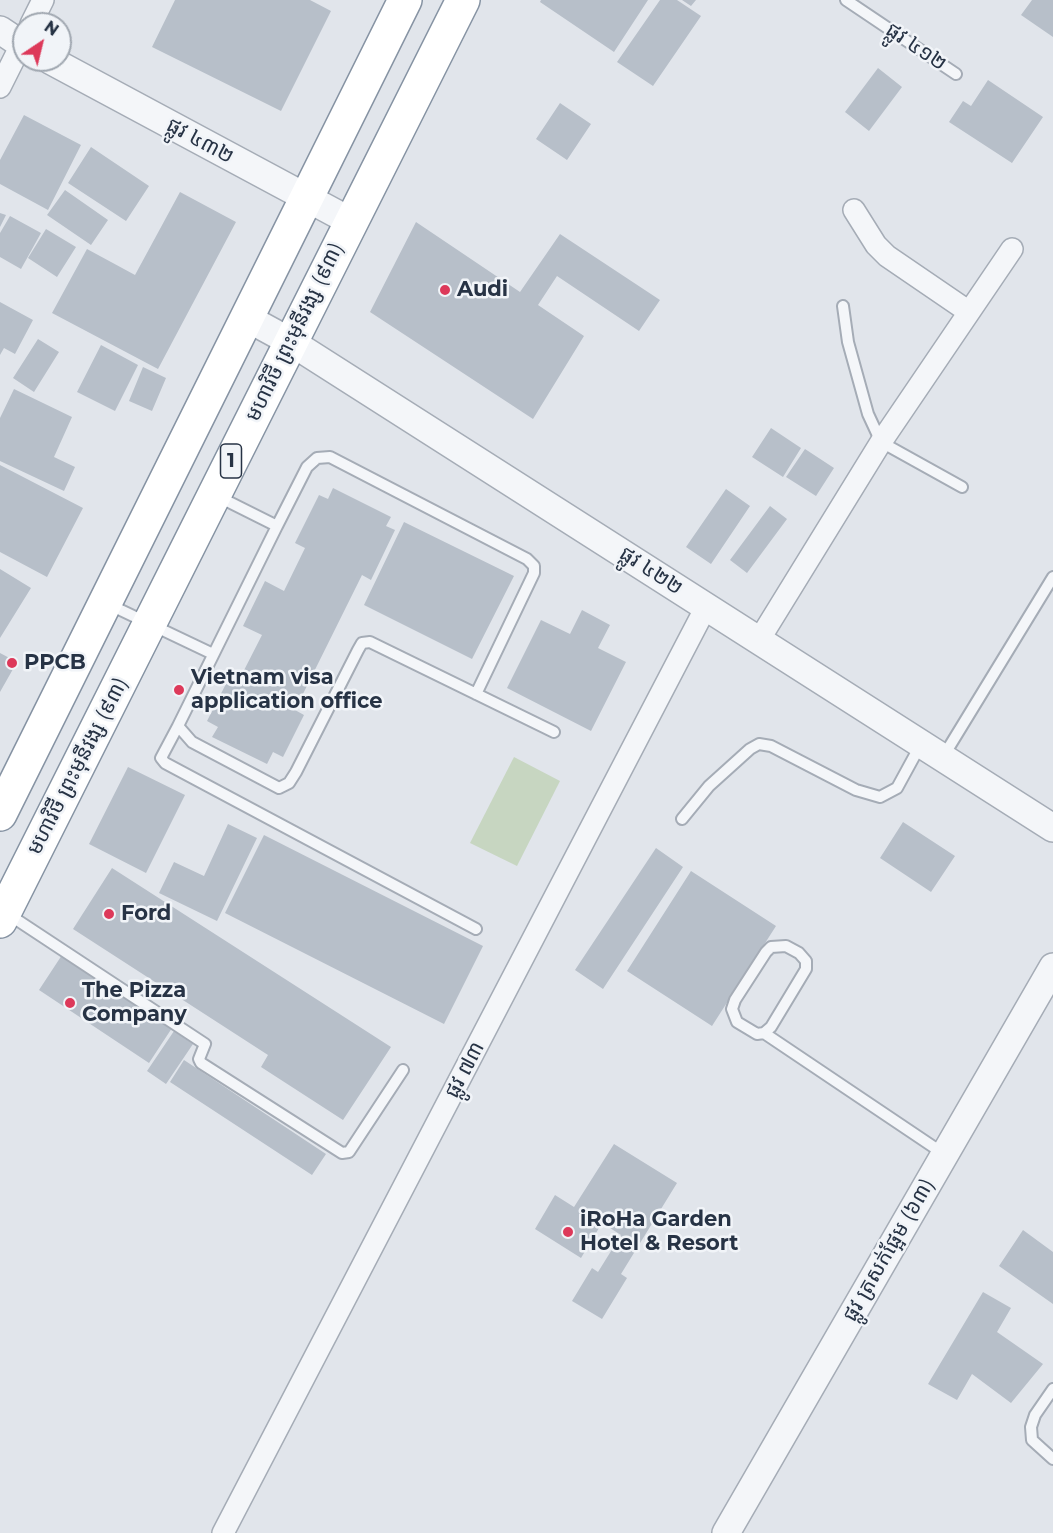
<!DOCTYPE html>
<html>
<head>
<meta charset="utf-8">
<style>
  body { margin:0 }
  #map { position:relative; width:1053px; height:1533px; overflow:hidden; background:#e1e5eb; font-family:Montserrat,sans-serif }
  canvas { display:block }
  .north { position:absolute; left:12px; top:12px; width:60px; height:60px; box-sizing:border-box; background:#f1f4f8; border:2px solid #a0a7b0; border-radius:50%; rotate:35deg; font-size:16px; font-weight:700; line-height:24px; text-align:center; color:#273345 }
  .north::after { content:''; display:block; margin:auto; width:21px; height:27px; background:#dd395a; clip-path:polygon(50% 0,100% 100%,50% 72%,0 100%) }
</style>
</head>
<body>
<div id="map">
<canvas width="1053" height="1533"></canvas>
<div class="north">N</div>
</div>
<script>
const c = document.querySelector('canvas').getContext('2d');
c.lineJoin = 'round';
function fill(path, color) { c.fillStyle = color; c.fill(path, 'evenodd'); }
const toPath = rows => new Path2D(rows.map(r => 'M' + r).join(''));
function trace(path, color, width, dash) { c.strokeStyle = color; c.lineWidth = width; c.lineCap = dash ? 'butt' : 'round'; c.setLineDash(dash || []); c.stroke(path); }
function label(font, color, halo, rows, align = 'center') {
  c.font = font + ' Montserrat,"Noto Sans Khmer",sans-serif'; c.lineWidth = 5; c.setLineDash([]); c.textBaseline = 'middle'; c.strokeStyle = halo; c.fillStyle = color; for (const [text, x, y, turn = 0] of rows) {
    c.save(); c.translate(x, y); c.rotate((+turn || 0) * Math.PI / 180); c.textAlign = isNaN(turn) ? turn : align; if (halo) c.strokeText(text, 0, 0); c.fillText(text, 0, 0); c.restore();
  }
}
fill(toPath([
  [514,757,560,781,517,866,470,843]
]), '#c7d6c1');
fill(toPath([
  [175,0,310,0,331,11,281,111,152,47],
  [541,0,648,0,614,52,540,2],
  [660,0,677,0,701,16,653,86,617,62],
  [682,0,696,0,691,6],
  [1032,0,1053,0,1053,37,1021,15],
  [878,68,902,87,869,131,845,112],
  [988,80,1043,117,1012,163,949,122,963,101,971,106],
  [560,103,591,124,567,160,536,139],
  [24,115,81,145,48,210,0,184,0,160],
  [91,147,149,186,126,221,68,183],
  [65,190,108,220,91,245,47,215],
  [180,192,236,222,158,369,52,313,87,249,135,275],
  [0,213,6,215,0,227],
  [10,216,41,233,21,269,0,257,0,233],
  [416,222,520,292,560,234,660,300,639,331,557,276,538,305,584,336,533,419,370,312],
  [46,229,76,247,57,277,28,258],
  [0,302,33,320,15,354,4,348,0,355],
  [38,339,59,352,34,392,13,378],
  [101,345,138,365,115,411,77,392],
  [143,367,166,378,152,411,129,401],
  [14,389,72,417,54,457,75,467,64,491,0,461,0,418],
  [771,428,801,448,783,477,752,457],
  [805,449,834,468,816,496,786,477],
  [0,465,83,508,47,577,0,552],
  [333,488,391,517,386,526,395,530,371,580,362,575,295,710,304,715,283,757,273,752,267,764,212,737,218,727,207,721,229,678,238,682,262,635,243,626,265,581,284,591,305,548,295,543,319,495,328,499],
  [726,489,750,506,711,564,686,547],
  [770,506,787,519,747,573,730,560],
  [404,522,514,576,472,659,364,605],
  [0,569,31,588,0,638],
  [582,610,610,625,598,648,626,662,591,731,507,688,541,620,570,634],
  [0,653,17,662,0,692],
  [128,767,185,795,146,873,89,844],
  [903,822,955,856,931,892,880,858],
  [228,824,257,838,217,921,159,893,174,862,204,876],
  [264,835,483,946,444,1024,225,913],
  [656,848,683,867,603,989,575,970],
  [112,868,391,1047,343,1120,261,1067,268,1055,73,929],
  [691,871,776,926,712,1026,627,971],
  [62,955,172,1028,149,1063,39,990],
  [174,1031,193,1044,166,1084,147,1071],
  [184,1060,326,1154,312,1175,170,1082],
  [614,1144,677,1183,621,1274,627,1278,602,1319,572,1301,592,1268,598,1272,621,1235,602,1223,581,1258,535,1229,555,1195,574,1207],
  [1023,1230,1053,1252,1053,1304,999,1266],
  [983,1292,1011,1308,997,1332,1043,1364,1011,1403,972,1374,957,1400,928,1384]
]), '#b7bfc9');
const service = toPath([
  [846,0,956,74],
  [843,306,848,342,868,414,881,442,962,487],
  [217,496,277,526,178,726,192,742,279,788,289,783,296,772,358,650,362,643,370,642,554,732],
  [277,526,307,467,317,458,330,457,527,559,534,566,534,573,476,694],
  [108,604,213,654],
  [178,726,161,758,165,763,476,929],
  [943,757,1053,577],
  [682,819,709,786,750,749,759,744,771,746,856,790,880,797,897,788,921,744],
  [8,914,205,1044,199,1059,201,1063,342,1153,349,1152,403,1070],
  [786,946,799,953,806,961,806,969,771,1027,764,1033,757,1034,737,1022,732,1009,735,1000,766,952,771,947,786,946],
  [764,1033,944,1154],
  [1053,1389,1035,1415,1031,1427,1032,1440,1053,1459]
]);
const minor = toPath([
  [31,24,43,0],
  [0,87,24,39],
  [854,210,876,245,887,256,969,312],
  [759,640,881,442,1012,249],
  [223,1533,706,607]
]);
const tertiary = toPath([
  [0,30,24,46],
  [50,60,350,221],
  [247,318,291,342,1053,828],
  [726,1533,1053,967]
]);
const trunk = toPath([
  [0,814,405,0],
  [0,921,463,0]
]);
trace(service, '#a5acb6', 14);
trace(minor, '#a5acb6', 24);
trace(tertiary, '#a5acb6', 30);
trace(trunk, '#8693a3', 36);
trace(service, '#f4f6f9', 10);
trace(minor, '#f4f6f9', 21);
trace(tertiary, '#f4f6f9', 27);
trace(trunk, '#fff', 33);
for (const [x, y, r, color] of [
  [445,290,6,"#dd395a"],
  [12,663,6,"#dd395a"],
  [179,690,6,"#dd395a"],
  [109,914,6,"#dd395a"],
  [70,1003,6,"#dd395a"],
  [568,1232,6,"#dd395a"]
]) { const dot = new Path2D(); dot.arc(x, y, r, 0, 2 * Math.PI); c.fillStyle = color; c.fill(dot); trace(dot, '#f1f4f8', 2); }
for (const [x, y, w] of [
  [231,461,21]
]) { const box = new Path2D(); box.roundRect(x - w / 2, y - 17, w, 34, 4.5); c.fillStyle = '#f1f4f8'; c.fill(box); trace(box, '#273345', 1.5); }
label('bold 20px', '#273345', null, [
  ["1",231,461]
]);
label('21px', '#273345', '#f1f4f8', [
  ["ផ្លូវ ៤១២",916,47,34],
  ["ផ្លូវ ៤៣២",200,141,28],
  ["មហាវិថី ព្រះមុនីវង្ស (៩៣)",295,332,-64],
  ["ផ្លូវ ៤២២",651,571,33],
  ["មហាវិថី ព្រះមុនីវង្ស (៩៣)",78,766,-63],
  ["ផ្លូវ ៧៣",465,1070,-62],
  ["ផ្លូវ ត្រសក់ផ្អែម (៦៣)",889,1250,-60]
]);
label('bold 21px', '#273345', '#f1f4f8', [
  ["Audi",457,290],
  ["PPCB",24,663],
  ["Vietnam visa",191,678],
  ["application office",191,702],
  ["Ford",121,914],
  ["The Pizza",82,991],
  ["Company",82,1015],
  ["iRoHa Garden",580,1220],
  ["Hotel & Resort",580,1244]
], 'left');
</script>
</body>
</html>
